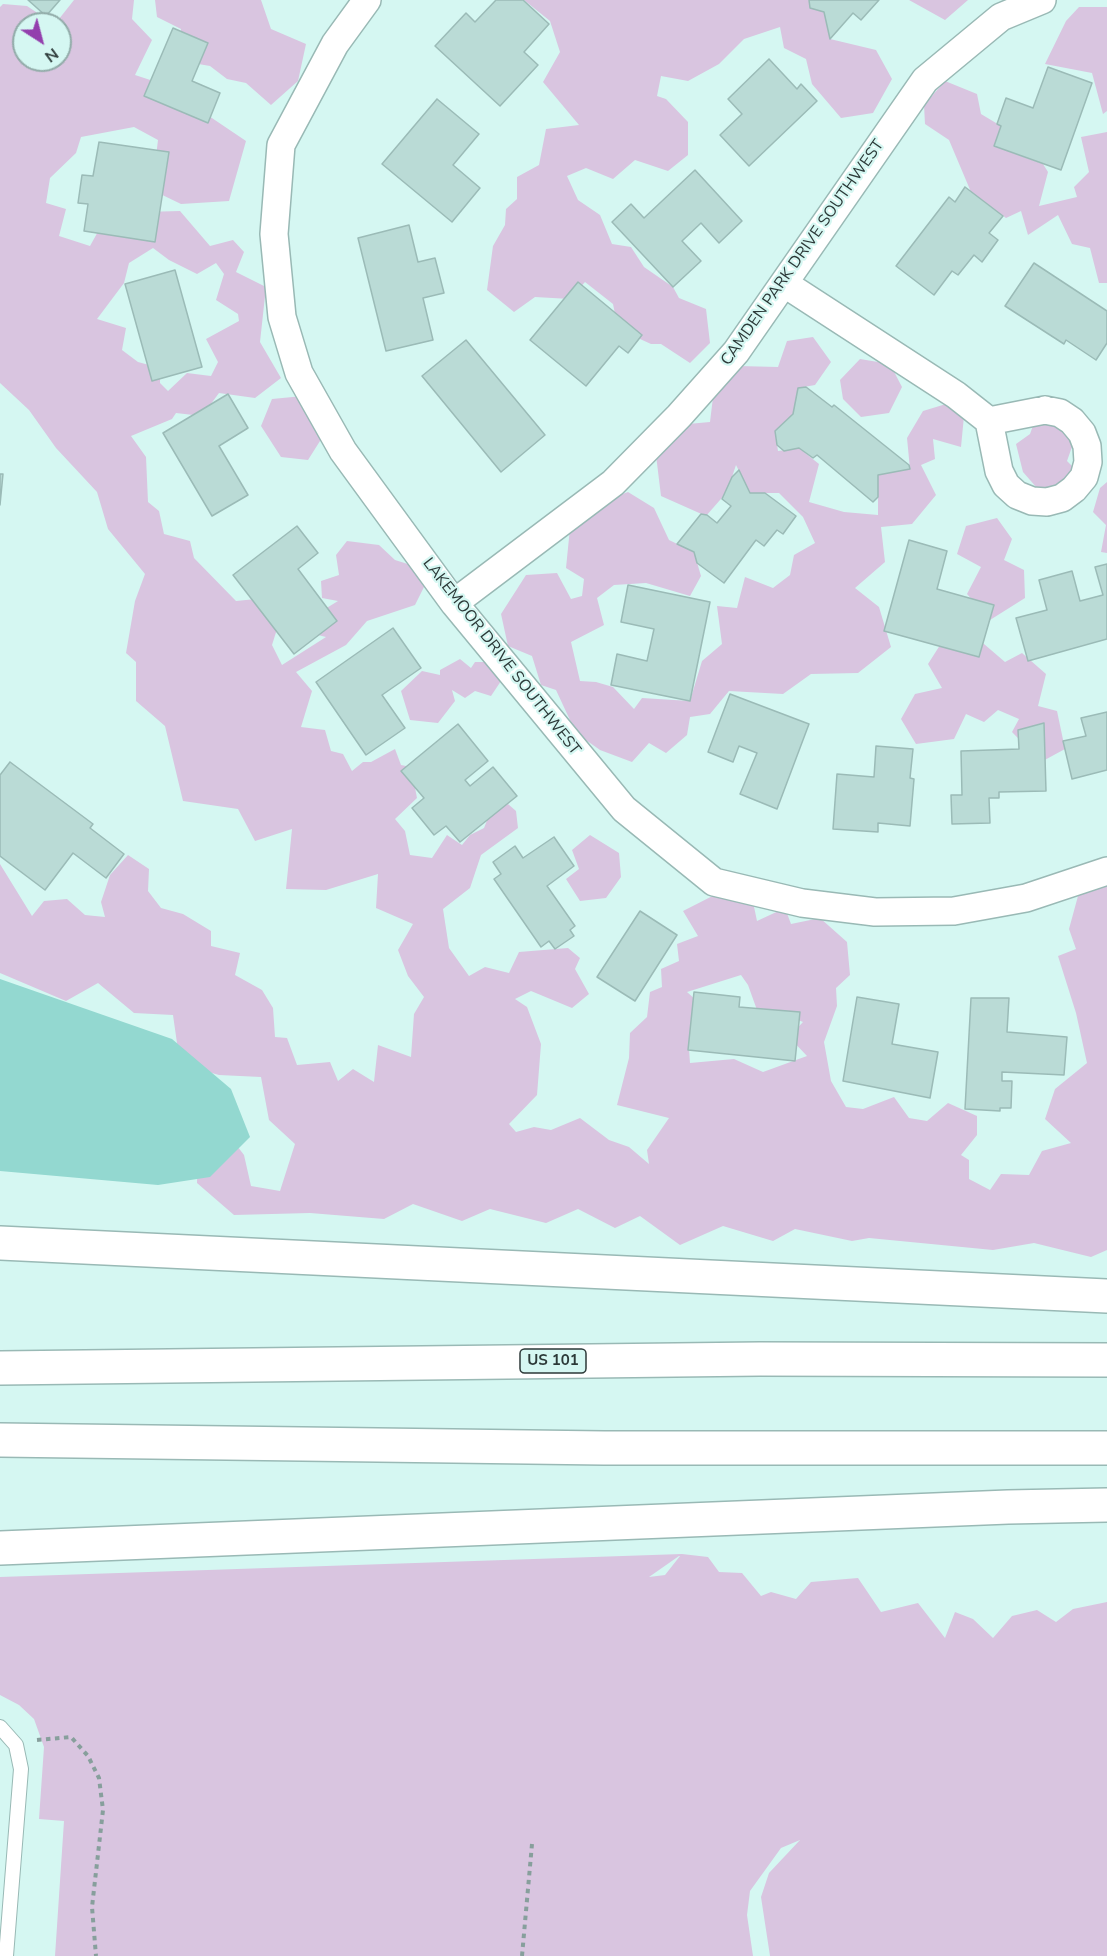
<!DOCTYPE html>
<html>
<head>
<meta charset="utf-8">
<style>
  body { margin:0 }
  #map { position:relative; width:1107px; height:1956px; overflow:hidden; background:#d5f7f2; font-family:"Nunito Sans",sans-serif }
  canvas { display:block }
  .north { position:absolute; left:12px; top:12px; width:60px; height:60px; box-sizing:border-box; background:#d5f7f2; border:2px solid #91aba8; border-radius:50%; rotate:144deg; font-size:16px; font-weight:700; line-height:24px; text-align:center; color:#2c3938 }
  .north::after { content:''; display:block; margin:auto; width:21px; height:27px; background:#933fad; clip-path:polygon(50% 0,100% 100%,50% 72%,0 100%) }
</style>
</head>
<body>
<div id="map">
<canvas width="1107" height="1956"></canvas>
<div class="north">N</div>
</div>
<script>
const c = document.querySelector('canvas').getContext('2d');
c.lineJoin = 'round';
function fill(path, color) { c.fillStyle = color; c.fill(path, 'evenodd'); }
const toPath = rows => new Path2D(rows.map(r => 'M' + r).join(''));
function trace(path, color, width, dash) { c.strokeStyle = color; c.lineWidth = width; c.lineCap = dash ? 'butt' : 'round'; c.setLineDash(dash || []); c.stroke(path); }
function label(font, color, halo, rows, align = 'center') {
  c.font = font + ' "Nunito Sans",sans-serif'; c.lineWidth = 4.5; c.setLineDash([]); c.textBaseline = 'middle'; c.strokeStyle = halo; c.fillStyle = color; for (const [text, x, y, turn = 0] of rows) {
    c.save(); c.translate(x, y); c.rotate((+turn || 0) * Math.PI / 180); c.textAlign = isNaN(turn) ? turn : align; if (halo) c.strokeText(text, 0, 0); c.fillText(text, 0, 0); c.restore();
  }
}
fill(toPath([
  [74,0,134,0,132,19,152,40,135,75,190,93,203,112,246,141,229,201,181,204,152,190,158,140,134,127,81,137,76,153,50,178,46,203,66,209,59,236,90,246,100,228,144,212,180,211,210,246,233,240,244,252,236,272,266,287,260,342,281,378,255,398,219,393,202,416,176,413,172,419,131,436,146,457,148,502,159,511,164,534,190,541,194,558,236,601,256,599,278,626,272,645,282,665,326,637,318,635,325,609,338,601,322,598,321,581,339,575,336,555,347,541,379,545,395,560,414,566,425,585,415,605,367,621,346,645,296,672,312,691,301,727,325,730,331,751,343,754,352,771,363,762,371,762,395,749,401,765,411,767,417,798,395,819,405,831,410,855,432,858,447,835,462,845,470,835,484,828,492,808,508,804,516,811,518,828,481,855,470,888,443,909,449,948,469,976,485,967,509,973,519,952,568,948,580,958,575,969,589,994,572,1008,531,991,515,999,527,1007,541,1044,537,1095,509,1124,516,1132,534,1127,551,1130,580,1118,609,1140,629,1147,649,1164,647,1150,669,1118,617,1105,629,1058,630,1033,647,1017,650,992,662,987,661,969,679,961,677,944,698,936,683,911,748,878,757,921,785,908,791,924,820,918,847,942,850,975,836,988,837,1006,824,1042,831,1081,846,1107,863,1109,894,1097,909,1118,927,1121,948,1103,977,1116,977,1135,961,1155,969,1160,969,1179,990,1190,1001,1174,1029,1175,1042,1151,1071,1143,1045,1119,1055,1089,1087,1063,1076,1013,1058,956,1076,949,1069,929,1078,896,1107,879,1107,1250,1091,1257,1034,1243,993,1250,869,1238,852,1241,795,1229,773,1241,723,1226,680,1245,640,1216,615,1228,578,1209,546,1223,490,1209,462,1221,413,1204,384,1219,310,1213,234,1215,197,1183,198,1142,228,1134,244,1155,251,1186,280,1191,295,1144,269,1120,261,1077,219,1075,180,1064,173,1015,134,1013,98,983,66,1001,0,973,0,864,32,916,44,901,67,899,85,915,105,917,101,902,110,875,128,855,149,869,148,891,161,908,183,914,211,931,211,946,240,953,235,975,262,990,273,1008,275,1037,287,1038,297,1065,330,1062,338,1081,353,1069,374,1082,378,1045,411,1057,414,1014,424,997,408,976,398,950,413,924,376,908,378,874,326,890,286,889,292,829,255,841,238,809,183,801,165,726,136,701,136,662,126,653,135,601,145,574,108,529,97,492,56,448,29,410,0,383,0,7,3,4,27,6,54,24,24,24,24,60,60,60,60,24,55,24],
  [153,248,169,260,197,274,216,263,224,274,216,300,238,314,239,321,206,339,218,362,211,376,187,373,168,391,160,383,160,368,138,362,122,350,126,328,97,319,124,283,129,263],
  [741,975,748,985,757,1010,791,1017,803,1022,789,1037,807,1056,763,1072,734,1059,690,1063,689,1049,706,1009,687,992],
  [155,0,261,0,271,29,306,44,298,81,271,105,246,83,227,79,210,66,181,61,181,29,157,17],
  [524,0,809,0,810,8,824,12,830,39,876,50,892,79,873,113,841,118,812,84,806,59,784,48,780,27,744,39,719,64,688,81,661,76,657,96,666,99,688,122,688,155,668,171,635,160,613,179,586,168,567,176,578,200,600,215,612,244,631,247,644,267,673,287,679,298,706,309,710,343,690,363,661,344,651,344,618,329,613,304,585,282,570,299,535,297,514,312,487,290,493,246,505,225,506,209,517,199,517,177,539,165,546,129,579,125,543,82,560,52,550,21],
  [909,0,968,0,945,20],
  [1079,7,1107,7,1107,111,1103,114,1092,73,1045,64,1066,21],
  [945,81,977,94,981,114,1001,126,994,146,1043,164,1048,172,1039,206,1077,197,1074,187,1089,172,1081,137,1107,132,1107,283,1099,283,1090,248,1072,244,1058,215,1028,235,1021,211,1006,218,971,192,949,140,925,124,924,105],
  [813,337,831,362,815,385,798,388,793,414,775,431,778,451,799,448,819,464,809,502,844,512,878,515,878,475,910,469,907,438,923,411,946,404,964,416,961,447,933,439,935,459,921,465,936,495,912,524,881,527,885,562,855,588,879,607,891,647,858,673,811,674,783,694,729,691,710,714,690,717,687,735,666,753,649,743,632,762,600,750,576,733,556,690,541,685,532,656,508,646,501,614,526,575,557,573,571,599,582,596,584,579,566,568,570,528,606,500,628,492,654,508,669,540,694,552,701,576,690,596,646,583,614,585,597,598,604,625,571,642,580,681,596,682,613,687,634,709,642,698,690,701,702,661,722,644,717,606,737,608,745,577,773,588,790,575,794,555,815,543,803,517,779,493,750,493,736,465,727,492,706,516,661,496,656,455,688,424,710,422,714,389,738,366,778,367,787,341],
  [860,359,890,364,902,387,889,413,861,417,843,399,840,380],
  [303,396,332,422,308,460,281,457,261,426,272,399],
  [1035,420,1058,422,1074,441,1067,461,1075,469,1053,495,1037,488,1023,472,1016,444,1030,434],
  [1107,482,1107,553,1101,552,1106,525,1093,512,1100,488],
  [997,518,1012,539,1004,560,1024,570,1025,598,990,620,967,594,981,567,957,554,966,526],
  [977,638,1005,662,1022,653,1046,674,1038,706,1057,711,1065,749,1041,762,1012,732,1019,719,998,710,984,722,966,714,954,739,916,744,901,719,915,694,942,688,928,664,942,642],
  [460,659,471,668,475,662,485,662,501,681,491,696,475,691,465,698,452,690,455,701,438,723,410,720,401,691,422,671,440,675,440,670],
  [590,835,619,853,621,877,606,898,580,901,566,879,579,869,572,850],
  [682,1554,708,1557,719,1572,742,1573,761,1596,771,1592,796,1599,811,1582,858,1578,881,1612,918,1603,945,1638,955,1612,973,1619,993,1638,1012,1616,1037,1610,1056,1622,1073,1609,1107,1602,1107,1956,770,1956,761,1897,769,1873,800,1840,781,1848,750,1891,747,1915,753,1956,55,1956,64,1821,39,1819,44,1747,34,1719,19,1705,0,1695,0,1577],
  [680,1556,665,1575,649,1577,679,1556]
]), '#d9c5e0');
fill(toPath([
  [0,979,172,1039,231,1089,250,1137,210,1177,158,1185,0,1171]
]), '#93d8d0');
const building = toPath([
  [28,0,60,0,46,16,28,0],
  [496,0,523,0,549,24,524,52,538,65,500,106,435,46,466,13,475,22,496,0],
  [809,0,879,0,861,20,853,13,830,39,824,12,810,8,809,0],
  [173,28,208,43,192,81,220,93,208,123,144,96,173,28],
  [769,59,797,89,801,84,817,101,749,166,720,135,742,114,728,99,769,59],
  [1048,67,1092,83,1061,170,994,146,1001,126,997,124,1006,98,1033,108,1048,67],
  [437,99,479,134,453,165,480,188,452,222,382,164,437,99],
  [99,142,169,152,155,242,84,231,88,204,78,203,82,175,93,176,99,142],
  [695,170,742,221,719,243,701,223,682,241,701,261,673,287,612,222,631,204,644,218,695,170],
  [965,187,1003,216,989,233,998,240,982,262,974,255,958,275,952,271,934,295,896,266,949,197,955,202,965,187],
  [409,225,418,262,435,258,444,293,423,298,433,340,386,351,358,238,409,225],
  [1034,263,1107,311,1107,343,1096,360,1066,340,1064,344,1005,306,1034,263],
  [175,270,202,367,152,381,125,284,175,270],
  [578,282,642,335,628,353,619,346,586,386,530,340,578,282],
  [466,340,545,435,501,472,422,376,466,340],
  [806,387,832,407,834,405,909,465,910,469,878,475,878,497,873,502,817,455,813,458,799,448,784,451,777,445,775,431,793,414,798,388,806,387],
  [228,394,248,428,219,446,248,495,212,516,163,433,228,394],
  [739,470,750,493,765,493,796,516,783,534,777,530,764,546,756,540,724,583,697,563,694,552,677,544,701,514,707,515,717,523,731,506,722,499,732,477,739,470],
  [0,474,3,474,0,505,0,474],
  [297,526,318,553,298,569,337,621,294,654,233,575,297,526],
  [909,540,947,551,937,589,994,605,979,657,884,631,909,540],
  [1107,564,1107,639,1028,661,1016,618,1047,610,1039,580,1072,571,1080,601,1103,595,1095,567,1107,564],
  [628,585,710,602,690,701,611,685,617,654,647,661,654,629,621,622,628,585],
  [393,628,421,668,382,695,405,728,366,755,316,682,393,628],
  [730,694,809,724,777,809,740,794,757,753,739,746,733,762,708,752,730,694],
  [1107,712,1107,770,1072,779,1063,741,1086,736,1081,718,1107,712],
  [1044,723,1046,791,999,792,999,798,989,798,990,823,952,824,951,795,962,795,961,751,1019,749,1018,730,1044,723],
  [458,724,488,761,465,780,470,786,493,767,517,796,460,842,446,826,434,835,412,808,424,798,401,771,458,724],
  [876,746,913,749,910,778,914,779,910,826,878,823,878,832,833,829,837,774,874,777,876,746],
  [10,762,93,824,90,828,124,854,106,878,73,853,45,890,0,856,0,775,10,762],
  [554,837,574,866,547,886,575,926,570,930,574,936,555,949,549,941,541,947,494,879,501,874,493,862,515,846,523,858,554,837],
  [640,911,677,935,635,1001,597,977,640,911],
  [694,992,740,997,739,1007,800,1012,795,1061,688,1050,694,992],
  [857,997,899,1004,892,1044,938,1052,930,1098,843,1081,857,997],
  [971,998,1009,998,1007,1032,1067,1037,1064,1075,1002,1072,1002,1081,1012,1081,1011,1108,1000,1108,1000,1111,965,1109,971,998]
]);
fill(building, '#badbd6');
trace(building, '#9bbbb7', 1.5);
const lane = toPath([
  [0,1727,16,1745,21,1769,6,1956]
]);
const street = toPath([
  [367,0,335,44,281,145,274,234,282,317,299,373,343,451,454,603,624,809,714,882,802,903,875,912,954,911,1026,898,1107,871],
  [785,284,956,395,989,421],
  [1045,410,1060,413,1072,421,1082,433,1087,446,1088,462,1084,477,1074,489,1062,498,1047,502,1032,501,1017,495,1006,485,999,471,989,421,1045,410],
  [454,603,613,483,679,416,736,352,925,80,1001,17,1042,0]
]);
const highway = toPath([
  [0,1243,1107,1296],
  [0,1368,760,1359,1107,1360],
  [0,1440,604,1448,1107,1448],
  [0,1548,1008,1507,1107,1505]
]);
trace(lane, '#99b9b5', 16);
trace(street, '#99b9b5', 30);
trace(highway, '#99b9b5', 36);
trace(toPath([
  [37,1740,71,1737,88,1756,99,1778,103,1810,92,1907,96,1956],
  [522,1956,532,1844]
]), '#879f9c', 4, [4.5, 4.5]);
trace(lane, '#fff', 14);
trace(street, '#fff', 27);
trace(highway, '#fff', 33);
for (const [x, y, w] of [
  [553,1361,66]
]) { const box = new Path2D(); box.roundRect(x - w / 2, y - 12, w, 24, 4.5); c.fillStyle = '#d5f7f2'; c.fill(box); trace(box, '#2c3938', 1.5); }
label('bold 15px', '#2c3938', null, [
  ["US 101",553,1361]
]);
label('16px', '#2c3938', '#d5f7f2', [
  ["CAMDEN PARK DRIVE SOUTHWEST",803,253,-55],
  ["LAKEMOOR DRIVE SOUTHWEST",501,657,52]
]);
</script>
</body>
</html>
